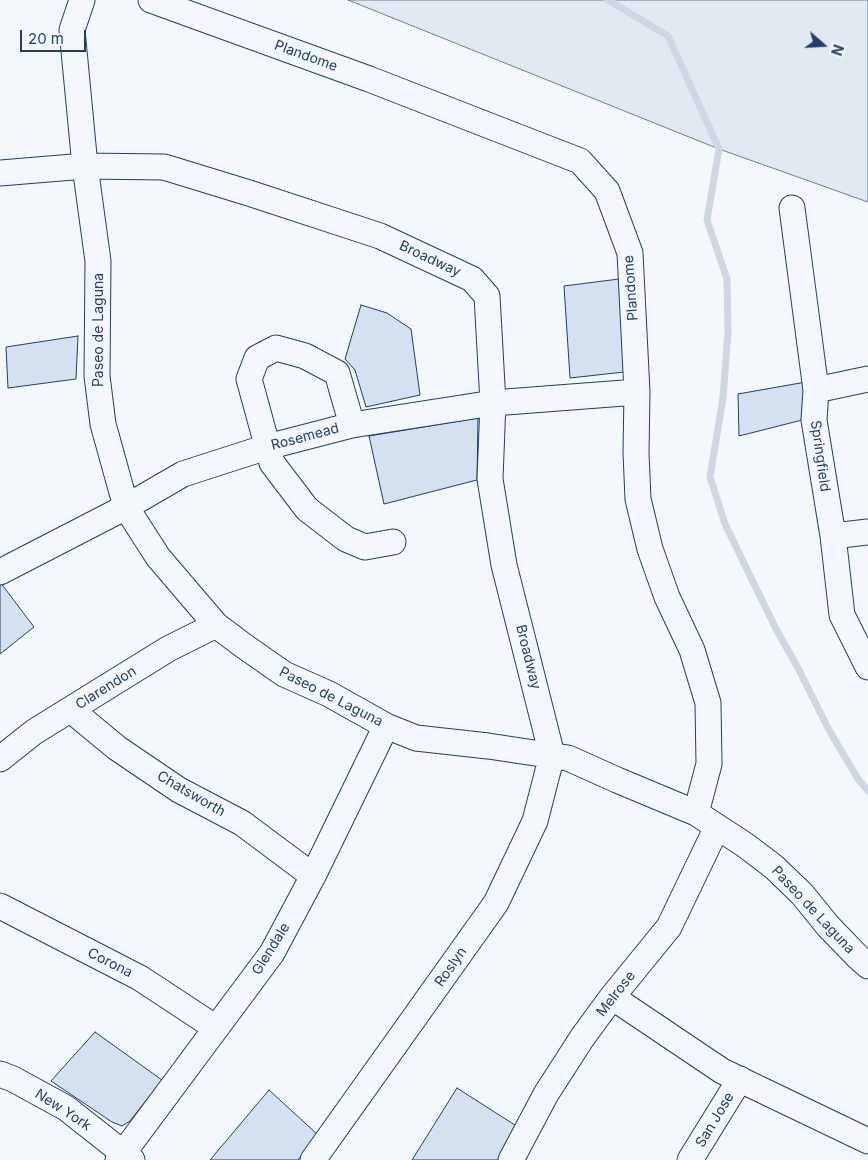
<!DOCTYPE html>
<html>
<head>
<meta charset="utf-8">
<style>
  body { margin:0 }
  #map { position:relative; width:868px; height:1160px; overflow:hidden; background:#f4f7fb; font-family:Inter,sans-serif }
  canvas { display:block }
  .north { position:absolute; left:798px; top:20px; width:50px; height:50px; -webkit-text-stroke:4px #f4f7fb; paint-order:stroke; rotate:109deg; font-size:14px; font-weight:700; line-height:20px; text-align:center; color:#1d3f73 }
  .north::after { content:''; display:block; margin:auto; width:18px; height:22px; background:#1d3f73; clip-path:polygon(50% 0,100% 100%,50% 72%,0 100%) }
  .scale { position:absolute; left:20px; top:30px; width:66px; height:22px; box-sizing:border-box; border:2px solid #1d3f73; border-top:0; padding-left:6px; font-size:15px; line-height:18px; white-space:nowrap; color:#1d3f73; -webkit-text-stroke:4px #f4f7fb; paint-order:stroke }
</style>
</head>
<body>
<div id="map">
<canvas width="868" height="1160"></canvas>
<div class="north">N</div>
<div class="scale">20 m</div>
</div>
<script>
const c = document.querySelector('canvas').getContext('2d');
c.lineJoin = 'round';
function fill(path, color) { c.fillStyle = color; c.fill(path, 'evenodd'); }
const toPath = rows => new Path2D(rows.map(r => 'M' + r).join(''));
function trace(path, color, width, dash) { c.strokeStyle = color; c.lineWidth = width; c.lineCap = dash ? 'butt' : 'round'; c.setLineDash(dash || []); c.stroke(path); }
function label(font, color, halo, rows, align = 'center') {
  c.font = font + ' Inter,sans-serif'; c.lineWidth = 4; c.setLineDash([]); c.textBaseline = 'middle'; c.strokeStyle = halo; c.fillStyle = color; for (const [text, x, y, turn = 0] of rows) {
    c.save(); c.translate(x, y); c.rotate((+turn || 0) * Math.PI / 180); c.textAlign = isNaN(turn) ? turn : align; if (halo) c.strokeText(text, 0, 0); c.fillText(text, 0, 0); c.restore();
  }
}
const green = toPath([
  [348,0,868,0,868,202,719,149,348,0]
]);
fill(green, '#e3e9f0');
trace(green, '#687fa3', 1);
trace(toPath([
  [608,0,668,36,719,149,707,220,727,279,728,332,723,398,710,477,725,524,775,627,799,670,829,730,858,779,868,791]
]), '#cfd7e4', 7);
const building = toPath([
  [619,279,624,372,570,378,564,286,619,279],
  [361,305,387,313,411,329,420,395,366,407,355,370,345,359,361,305],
  [78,336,76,379,8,388,6,347,78,336],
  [806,382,806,419,739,436,738,394,806,382],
  [478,418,477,480,384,504,369,436,478,418],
  [0,582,34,627,0,654,0,582],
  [95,1032,162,1080,130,1121,122,1126,112,1122,51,1081,95,1032],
  [457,1088,518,1127,499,1160,412,1160,457,1088],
  [269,1090,317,1134,298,1160,210,1160,269,1090]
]);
fill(building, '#d5e0f0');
trace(building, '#1d3f73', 1);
const minor = toPath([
  [82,0,72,30,85,166,98,261,97,376,103,424,126,507,158,557,216,625,244,646,284,674,329,694,386,726,416,738,488,746,568,758,617,780,696,813,745,845,774,867,802,894,828,926,859,958,868,966],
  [151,0,369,79,580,161,607,191,630,253,637,392,636,453,638,499,650,549,667,597,692,650,708,703,709,764,696,813],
  [0,173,85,166,164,167,249,193,380,236,472,279,487,296,493,403,490,479,504,565,552,755,535,821,496,903,313,1160],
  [792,208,816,390,814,420,833,536,842,615,868,667],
  [816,390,868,379],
  [352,425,337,373,305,356,276,348,257,358,249,379,272,463,307,509,346,539,365,547,393,542],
  [833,536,868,532],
  [0,572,126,507,183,474,267,447,352,425,493,403,637,392],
  [71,710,117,748,179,790,242,823,313,876],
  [0,759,34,732,168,649,216,625],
  [0,906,140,978,216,1028],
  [612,997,722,1071,868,1141],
  [0,1074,13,1079,66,1108,132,1160],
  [118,1160,272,953,313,876,386,726],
  [511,1160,546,1094,582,1038,612,997,669,927,717,827],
  [690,1160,740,1079]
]);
trace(minor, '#1d3f73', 27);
trace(minor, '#f4f7fb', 25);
label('14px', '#1d3f73', '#f4f7fb', [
  ["Plandome",306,56,20],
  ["Broadway",430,259,25],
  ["Plandome",631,288,-94],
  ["Paseo de Laguna",99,330,-90],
  ["Rosemead",305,437,-15],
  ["Springfield",820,456,82],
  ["Broadway",528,657,76],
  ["Clarendon",106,688,-32],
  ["Paseo de Laguna",331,697,27],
  ["Chatsworth",191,794,30],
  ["Paseo de Laguna",813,910,47],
  ["Glendale",271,949,-58],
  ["Corona",110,963,27],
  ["Roslyn",451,967,-55],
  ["Melrose",616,994,-52],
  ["New York",63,1110,33],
  ["San Jose",715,1120,-59]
]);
</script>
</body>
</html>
